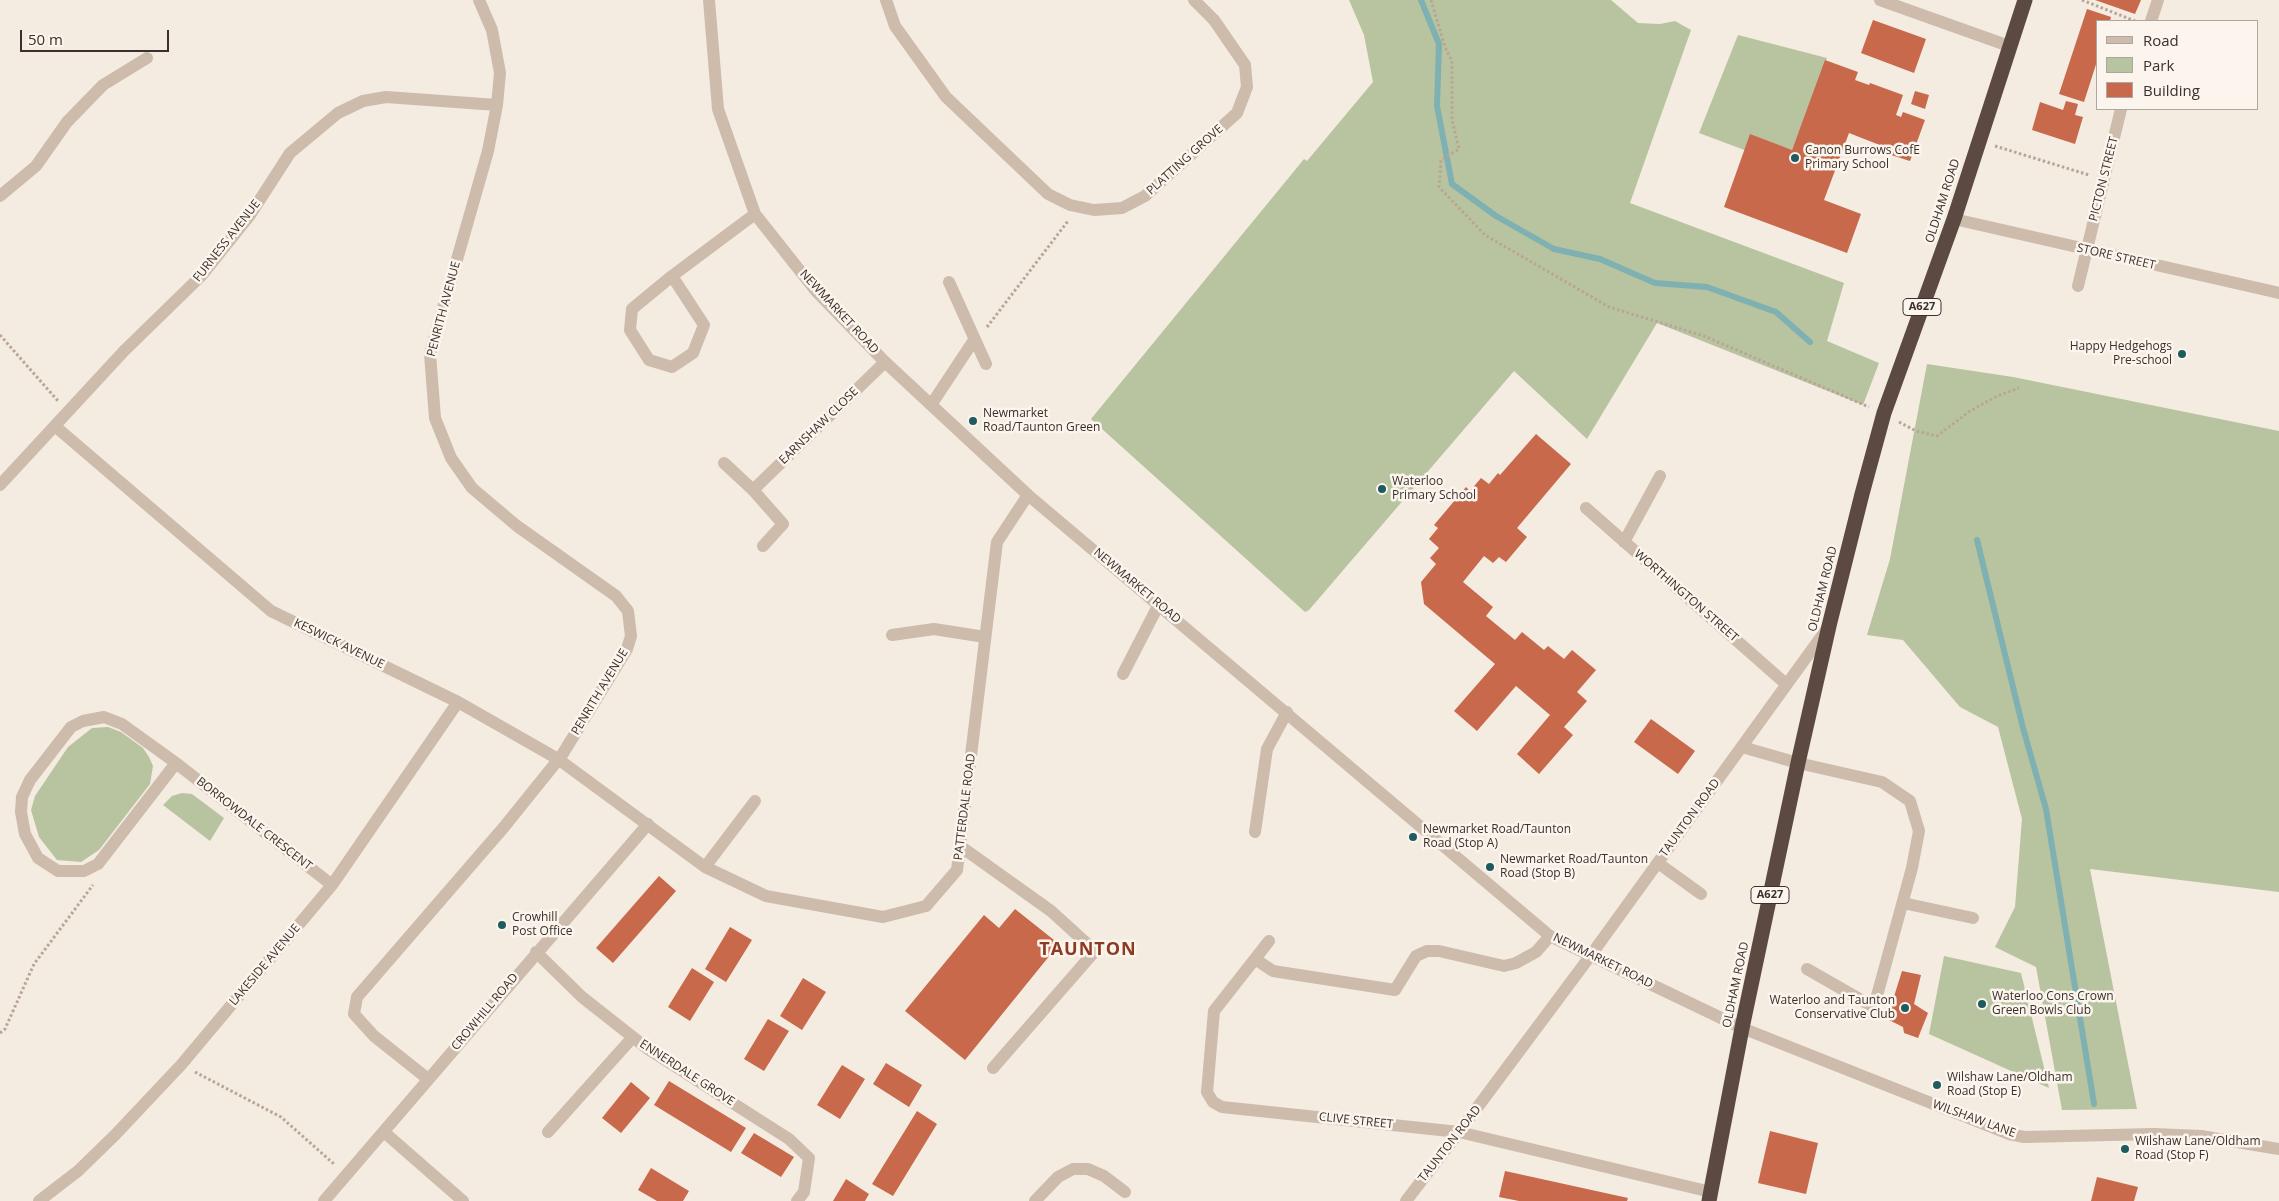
<!DOCTYPE html>
<html>
<head>
<meta charset="utf-8">
<style>
  body { margin:0 }
  #map { position:relative; width:2279px; height:1201px; overflow:hidden; background:#f4ebe1; font-family:"Open Sans",sans-serif }
  canvas { display:block }
  .legend { position:absolute; left:2096px; top:20px; width:162px; height:90px; box-sizing:border-box; background:#fbf5ee; border:1px solid #aea6a0; margin:0; padding:6px 9px; list-style:none; font-size:15px; color:#3b302b }
  .legend li { display:flex; align-items:center; gap:10px; height:25px }
  .legend b { width:25px; border:1px solid #aea6a0 }
  .scale { position:absolute; left:20px; top:30px; width:149px; height:22px; box-sizing:border-box; border:2px solid #3b302b; border-top:0; padding-left:6px; font-size:15px; line-height:18px; white-space:nowrap; color:#3b302b; -webkit-text-stroke:4px #fbf5ee; paint-order:stroke }
</style>
</head>
<body>
<div id="map">
<canvas width="2279" height="1201"></canvas>
<ul class="legend">
<li><b style="height:6px;background:#cdbbac"></b>Road</li>
<li><b style="height:14px;background:#b8c4a0"></b>Park</li>
<li><b style="height:14px;background:#c8694b"></b>Building</li>
</ul>
<div class="scale">50 m</div>
</div>
<script>
const c = document.querySelector('canvas').getContext('2d');
c.lineJoin = 'round';
function fill(path, color) { c.fillStyle = color; c.fill(path, 'evenodd'); }
const toPath = rows => new Path2D(rows.map(r => 'M' + r).join(''));
function trace(path, color, width, dash) { c.strokeStyle = color; c.lineWidth = width; c.lineCap = dash ? 'butt' : 'round'; c.setLineDash(dash || []); c.stroke(path); }
function label(font, color, halo, rows, align = 'center') {
  c.font = font + ' "Open Sans",sans-serif'; c.lineWidth = 5; c.setLineDash([]); c.textBaseline = 'middle'; c.strokeStyle = halo; c.fillStyle = color; for (const [text, x, y, turn = 0] of rows) {
    c.save(); c.translate(x, y); c.rotate((+turn || 0) * Math.PI / 180); c.textAlign = isNaN(turn) ? turn : align; if (halo) c.strokeText(text, 0, 0); c.fillText(text, 0, 0); c.restore();
  }
}
fill(toPath([
  [1349,0,1611,0,1638,23,1660,24,1675,21,1691,30,1630,203,1844,283,1827,341,1879,363,1863,405,1657,323,1587,439,1514,371,1309,610,1305,612,1091,419,1304,159,1307,161,1373,82,1364,35],
  [1738,35,1827,58,1792,150,1750,137,1747,151,1699,133],
  [1927,364,2013,377,2279,431,2279,892,2090,869,2137,1109,2062,1110,2036,967,1995,947,2015,907,2022,819,1998,727,1960,707,1903,640,1867,635,1890,559],
  [108,727,121,732,143,748,149,757,153,766,150,784,99,850,81,862,57,860,39,837,31,810,35,796,68,747,92,728],
  [182,793,192,794,224,818,210,841,163,805,172,796],
  [1944,956,2021,973,2049,1088,1929,1034]
]), '#b8c4a0');
trace(toPath([
  [1421,0,1439,44,1437,106,1452,184,1496,216,1554,249,1600,259,1655,283,1707,287,1776,312,1810,342],
  [1977,540,2023,728,2046,809,2094,1104]
]), '#7fb0b2', 6);
fill(toPath([
  [2095,0,2141,0,2135,14],
  [2087,9,2111,17,2110,21,2098,21,2098,58,2084,102,2059,94],
  [1873,20,1926,39,1914,73,1861,53],
  [1825,60,1858,72,1855,80,1869,85,1870,83,1903,95,1896,115,1901,117,1903,112,1925,120,1910,161,1888,154,1890,149,1849,133,1824,200,1861,214,1847,253,1724,207,1750,134,1792,150],
  [1915,91,1929,95,1925,109,1911,104],
  [2066,101,2078,104,2075,115,2083,117,2075,144,2032,130,2040,102,2063,110],
  [1536,434,1571,464,1517,528,1527,537,1506,562,1499,557,1493,563,1484,556,1463,582,1493,607,1486,616,1515,640,1522,632,1544,650,1548,646,1564,659,1572,650,1596,670,1577,692,1587,701,1564,727,1573,735,1539,774,1517,754,1550,715,1516,686,1477,731,1454,711,1495,664,1424,604,1421,582,1436,564,1430,558,1439,548,1429,539,1438,528,1434,525,1466,487,1470,491,1481,478,1489,484,1498,473,1500,475],
  [1651,719,1695,751,1678,774,1634,742],
  [659,876,676,891,613,963,596,948],
  [1015,909,1059,944,965,1060,905,1011,984,915,999,928],
  [730,927,752,940,726,982,705,969],
  [692,968,714,982,690,1021,668,1007],
  [1902,971,1921,975,1914,1004,1928,1013,1918,1038,1904,1033,1903,1027,1887,1019],
  [803,978,826,992,802,1030,780,1016],
  [768,1019,789,1031,764,1071,744,1059],
  [886,1063,922,1085,909,1107,873,1084],
  [842,1065,865,1079,840,1119,817,1105],
  [669,1081,746,1128,731,1152,654,1105],
  [631,1082,650,1098,621,1133,602,1118],
  [917,1111,937,1124,893,1196,872,1184],
  [1770,1131,1818,1143,1806,1194,1758,1183],
  [754,1133,794,1157,781,1177,741,1153],
  [651,1168,689,1191,683,1201,657,1201,638,1190],
  [1505,1171,1628,1198,1627,1201,1519,1201,1499,1197],
  [2097,1177,2138,1187,2134,1201,2091,1201],
  [846,1179,869,1194,865,1201,833,1201]
]), '#c8694b');
trace(toPath([
  [1431,0,1445,47,1452,61,1452,120,1459,149,1441,160,1439,187,1485,235,1609,307,1704,336,1869,407],
  [2082,0,2135,21],
  [1995,146,2089,175],
  [987,327,1068,221],
  [0,335,58,401],
  [1899,422,1916,431,1937,436,1970,411,1997,396,2019,388],
  [0,1033,5,1029,34,964,93,885],
  [195,1072,281,1117,334,1164]
]), '#b9a596', 3, [2.5, 2.5]);
trace(toPath([
  [709,0,718,109,755,214,816,291,885,362,1028,495,1550,936,1742,1028,2009,1134,2024,1137,2154,1134,2201,1136,2279,1149],
  [886,0,895,26,946,97,1048,194,1070,205,1094,210,1122,208,1145,196,1237,113,1247,87,1245,65,1214,20,1194,0],
  [1880,0,2009,46],
  [2151,21,2158,0],
  [0,196,36,166,67,122,103,85,147,58],
  [1954,219,2279,293],
  [672,276,704,325,693,353,672,367,649,360,630,330,632,309,672,276,755,214],
  [949,282,986,364],
  [2078,286,2121,109],
  [931,405,974,340],
  [56,427,271,611,458,702,558,759,705,867,766,896,883,917,926,906,957,870,997,542,1028,495],
  [724,463,753,490],
  [0,485,124,351,202,275,250,215,290,153,338,113,363,101,386,97,497,105],
  [1586,508,1786,684],
  [1624,542,1660,476],
  [763,546,783,524,753,490,885,362],
  [892,635,934,629,985,637],
  [1123,674,1159,604],
  [1742,747,1798,763,1882,782,1910,801,1919,831,1912,868,1875,1003,1870,1005,1807,969],
  [176,763,98,864,84,871,58,871,38,858,25,834,21,812,22,797,30,780,71,727,83,721,104,717,122,724,176,763,332,885],
  [1255,832,1267,749,1287,712],
  [960,846,1051,911,1095,951,993,1068],
  [1658,863,1701,894],
  [705,867,755,801],
  [1903,903,1973,918],
  [1269,941,1214,1011,1207,1092,1213,1102,1222,1107,1459,1132,1711,1192],
  [536,952,582,997,648,1049,789,1139,809,1158,804,1192,797,1201],
  [1255,959,1273,971,1395,990,1416,956,1427,951,1439,951,1504,966,1516,963,1536,952,1550,936],
  [428,1079,374,1036,354,1014,357,997,504,827,562,755,627,649,631,636,628,611,616,596,517,526,472,488,451,458,435,418,430,354,488,151,497,105,500,73,492,30,479,0],
  [384,1132,463,1201],
  [548,1132,633,1037],
  [39,1201,78,1171,115,1135,181,1065,332,885,458,702],
  [324,1201,648,824],
  [1035,1201,1058,1177,1073,1169,1088,1169,1104,1176,1125,1192],
  [1406,1201,1459,1132,1591,955,1829,626]
]), '#cdbbac', 12);
trace(toPath([
  [1709,1201,1742,1028,1798,763,1829,626,1862,494,1884,413,1954,219,2025,0]
]), '#5c4a42', 15);
for (const [x, y, r, color] of [
  [1795,158,5,"#1f5a5e"],
  [2182,354,5,"#1f5a5e"],
  [973,421,5,"#1f5a5e"],
  [1382,489,5,"#1f5a5e"],
  [1413,837,5,"#1f5a5e"],
  [1490,867,5,"#1f5a5e"],
  [502,925,5,"#1f5a5e"],
  [1982,1004,5,"#1f5a5e"],
  [1905,1008,5,"#1f5a5e"],
  [1937,1085,5,"#1f5a5e"],
  [2125,1149,5,"#1f5a5e"]
]) { const dot = new Path2D(); dot.arc(x, y, r, 0, 2 * Math.PI); c.fillStyle = color; c.fill(dot); trace(dot, '#fbf5ee', 2); }
for (const [x, y, w] of [
  [1922,307,38],
  [1770,895,38]
]) { const box = new Path2D(); box.roundRect(x - w / 2, y - 8.5, w, 17, 4); c.fillStyle = '#fbf5ee'; c.fill(box); trace(box, '#3b302b', 1); }
label('bold 11px', '#3b302b', null, [
  ["A627",1922,307],
  ["A627",1770,895]
]);
label('12px', '#3b302b', '#fbf5ee', [
  ["Canon Burrows CofE",1805,151],
  ["Primary School",1805,165],
  ["Happy Hedgehogs",2172,347,"right"],
  ["Pre-school",2172,361,"right"],
  ["Newmarket",983,414],
  ["Road/Taunton Green",983,428],
  ["Waterloo",1392,482],
  ["Primary School",1392,496],
  ["Newmarket Road/Taunton",1423,830],
  ["Road (Stop A)",1423,844],
  ["Newmarket Road/Taunton",1500,860],
  ["Road (Stop B)",1500,874],
  ["Crowhill",512,918],
  ["Post Office",512,932],
  ["Waterloo Cons Crown",1992,997],
  ["Green Bowls Club",1992,1011],
  ["Waterloo and Taunton",1895,1001,"right"],
  ["Conservative Club",1895,1015,"right"],
  ["Wilshaw Lane/Oldham",1947,1078],
  ["Road (Stop E)",1947,1092],
  ["Wilshaw Lane/Oldham",2135,1142],
  ["Road (Stop F)",2135,1156]
], 'left');
label('12px', '#3b302b', '#fbf5ee', [
  ["PLATTING GROVE",1185,160,-42],
  ["PICTON STREET",2104,179,-76],
  ["OLDHAM ROAD",1943,201,-72],
  ["FURNESS AVENUE",227,241,-52],
  ["STORE STREET",2116,257,13],
  ["PENRITH AVENUE",444,309,-75],
  ["NEWMARKET ROAD",839,312,47],
  ["EARNSHAW CLOSE",819,426,-44],
  ["NEWMARKET ROAD",1137,586,40],
  ["OLDHAM ROAD",1823,589,-76],
  ["WORTHINGTON STREET",1686,596,41],
  ["KESWICK AVENUE",339,644,26],
  ["PENRITH AVENUE",600,692,-59],
  ["PATTERDALE ROAD",965,807,-83],
  ["TAUNTON ROAD",1690,818,-54],
  ["BORROWDALE CRESCENT",254,824,38],
  ["NEWMARKET ROAD",1603,961,26],
  ["LAKESIDE AVENUE",265,965,-50],
  ["OLDHAM ROAD",1736,985,-78],
  ["CROWHILL ROAD",485,1012,-50],
  ["ENNERDALE GROVE",687,1073,33],
  ["WILSHAW LANE",1974,1119,20],
  ["CLIVE STREET",1356,1121,6],
  ["TAUNTON ROAD",1450,1144,-52]
]);
c.letterSpacing = '1px';
label('bold 18px', '#8c3b22', '#fbf5ee', [
  ["TAUNTON",1088,950]
]);
c.letterSpacing = '0px';
</script>
</body>
</html>
